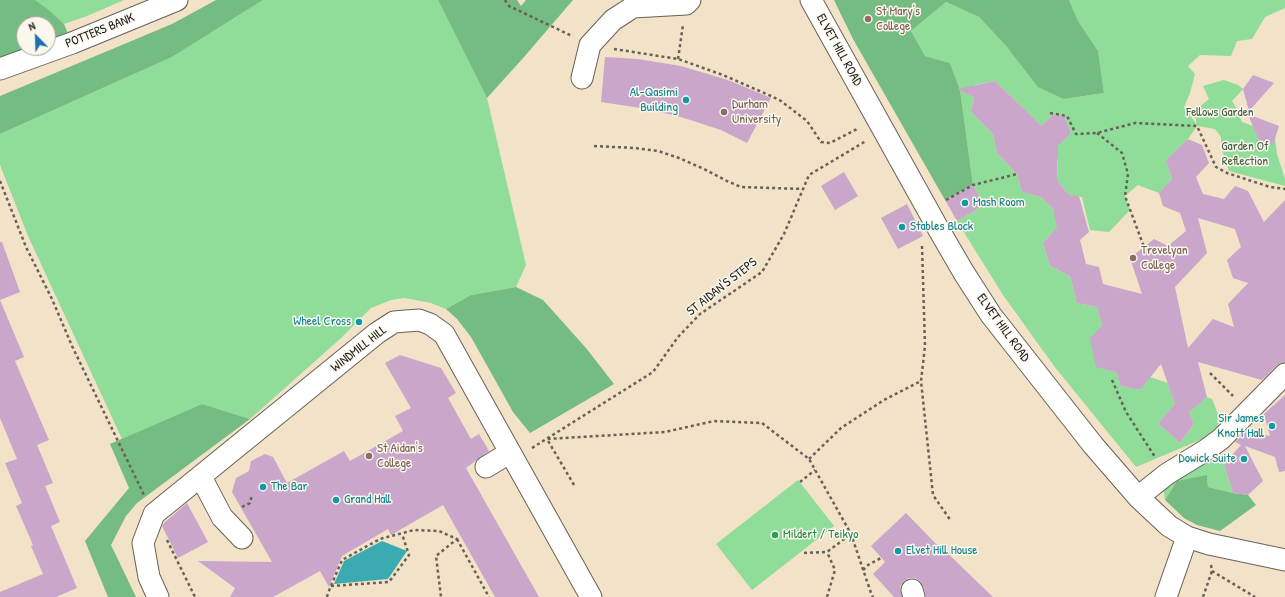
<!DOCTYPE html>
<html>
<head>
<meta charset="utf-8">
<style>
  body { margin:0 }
  #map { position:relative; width:1285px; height:597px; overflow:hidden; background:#f2e2c7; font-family:"Patrick Hand",sans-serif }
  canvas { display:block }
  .north { position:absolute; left:16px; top:16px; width:40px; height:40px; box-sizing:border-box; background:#fbf7ec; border:1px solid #a29f99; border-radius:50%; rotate:337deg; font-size:11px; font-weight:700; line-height:16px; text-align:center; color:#1c1c1c }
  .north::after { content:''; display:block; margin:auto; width:14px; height:18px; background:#1f6fb2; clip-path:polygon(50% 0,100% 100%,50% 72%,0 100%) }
</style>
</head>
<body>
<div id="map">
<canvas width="1285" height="597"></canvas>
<div class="north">N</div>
</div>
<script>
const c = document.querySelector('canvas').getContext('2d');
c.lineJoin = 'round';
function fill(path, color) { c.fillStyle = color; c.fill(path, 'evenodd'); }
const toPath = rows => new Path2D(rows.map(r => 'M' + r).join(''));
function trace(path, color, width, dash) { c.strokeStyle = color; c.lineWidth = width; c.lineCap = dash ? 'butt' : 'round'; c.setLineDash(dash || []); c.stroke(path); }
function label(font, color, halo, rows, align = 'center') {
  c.font = font + ' "Patrick Hand",sans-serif'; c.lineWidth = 3; c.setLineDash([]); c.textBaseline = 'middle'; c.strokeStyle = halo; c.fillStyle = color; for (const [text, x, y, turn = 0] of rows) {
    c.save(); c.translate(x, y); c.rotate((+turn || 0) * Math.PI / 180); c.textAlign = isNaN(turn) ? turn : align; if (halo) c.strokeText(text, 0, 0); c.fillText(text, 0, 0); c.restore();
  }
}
fill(toPath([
  [35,0,124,0,87,16,64,24,49,10],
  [263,0,438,0,487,98,526,265,516,287,471,295,446,309,431,303,405,298,391,300,371,308,340,339,250,419,202,404,122,439,28,236,0,165,0,134,172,57],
  [1069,0,1285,0,1285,8,1265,17,1252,39,1237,41,1231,56,1200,55,1188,66,1195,74,1190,93,1184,107,1197,125,1194,111,1209,99,1203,86,1224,80,1238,85,1243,89,1232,101,1237,109,1242,122,1253,126,1258,139,1265,142,1275,138,1277,154,1285,179,1285,186,1229,171,1221,147,1221,137,1215,129,1197,126,1188,139,1166,160,1172,179,1159,193,1138,185,1125,196,1130,210,1109,232,1090,230,1082,197,1069,195,1057,180,1058,159,1047,156,1071,133,1064,116,1052,115,1042,126,995,81,974,85,974,97,971,112,993,134,997,153,1017,174,1022,192,1041,197,1053,209,1058,226,1043,243,1050,266,1070,276,1077,303,1097,307,1102,326,1096,366,1116,372,1121,386,1140,390,1150,377,1168,383,1175,404,1158,423,1180,443,1194,424,1186,405,1198,404,1207,397,1212,399,1219,417,1218,425,1215,430,1205,438,1136,467,1054,366,1003,295,957,221,984,205,973,185,960,90,950,63,925,56,911,31,946,2,979,17,1007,47,1064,99,1104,93,1098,51,1078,21],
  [1215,456,1224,464,1233,493,1208,487,1207,476,1177,481,1165,500,1163,487],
  [798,480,834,526,752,590,716,544]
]), '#90dc99');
fill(toPath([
  [0,0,35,0,49,10,64,24,72,43,0,69],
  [24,24,48,24,48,48,24,48],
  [216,0,263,0,172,57,0,134,0,96,172,24],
  [438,0,517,0,521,6,526,0,573,0,524,57,487,98],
  [834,0,1069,0,1078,21,1098,51,1104,93,1064,99,1038,87,1007,47,979,17,946,2,911,31,925,56,950,63,960,90,973,185,945,200,853,39],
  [516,287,543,300,586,348,614,384,530,433,513,412,471,337,457,319,446,309,471,295],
  [202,404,250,419,137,503,126,516,111,545,136,597,108,597,85,541,129,488,110,444],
  [1207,475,1208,487,1233,493,1248,495,1256,505,1220,531,1197,525,1184,518,1165,500,1177,481]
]), '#74bc81');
fill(toPath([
  [382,541,407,551,388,579,334,584,344,561]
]), '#39abb1');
fill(toPath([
  [605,57,638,59,681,66,728,80,771,98,747,143,721,130,681,117,647,109,601,102],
  [1253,75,1274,83,1249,111,1243,89],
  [995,81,1042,126,1052,115,1064,116,1071,133,1058,146,1057,180,1069,195,1079,196,1089,232,1080,240,1086,264,1099,267,1103,284,1142,294,1130,258,1154,239,1168,246,1186,231,1180,213,1163,206,1159,193,1172,179,1166,160,1188,139,1202,145,1209,163,1196,177,1203,194,1224,199,1235,186,1248,191,1264,222,1285,200,1285,362,1281,363,1276,366,1262,380,1198,362,1207,397,1189,412,1194,424,1180,443,1158,423,1175,404,1161,364,1140,390,1121,386,1116,372,1096,367,1090,338,1102,326,1097,307,1077,303,1070,276,1050,266,1043,243,1057,227,1053,209,1041,197,1022,192,1017,174,997,153,993,134,971,112,974,97,957,89],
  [1198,218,1235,229,1241,247,1227,260,1233,278,1248,283,1228,304,1234,327,1213,319,1188,348,1175,287,1207,253],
  [1248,114,1279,126,1273,145,1258,139],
  [844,172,858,196,835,210,821,186],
  [973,185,984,205,957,221,945,200],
  [907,204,923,236,898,249,881,218],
  [0,242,2,242,20,292,0,300],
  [0,300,24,357,15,361,49,440,37,445,53,483,45,486,60,522,51,526,77,588,56,597,0,597,0,592,43,574,31,546,33,545,16,506,22,503,5,463,17,459,0,418],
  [400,355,441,368,456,393,448,398,471,439,479,434,489,451,466,468,539,597,495,597,443,505,391,535,388,529,342,556,329,587,320,571,273,597,230,597,235,588,198,561,272,562,232,492,236,478,249,471,251,461,265,454,273,457,287,483,344,451,350,461,403,431,395,416,411,408,385,363],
  [1285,395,1285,471,1279,472,1275,457,1245,446,1263,481,1248,495,1233,493,1224,464,1241,445,1235,442,1246,430,1270,436,1264,414],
  [187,503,208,542,178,558,162,526,164,523],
  [906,513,937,545,938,544,993,597,926,597,923,586,920,581,915,578,909,578,904,581,900,587,902,597,894,597,873,574,885,562,871,546]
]), '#caa6cb');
const minor = toPath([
  [811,0,939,230,964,273,991,315,1093,445,1138,497,1169,526,1187,537,1209,544,1285,560],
  [0,69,72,43,177,0],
  [582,78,590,45,613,20,633,7,686,4,690,0],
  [486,467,509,453],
  [201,477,222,517,242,538],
  [1138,497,1167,474,1206,450,1221,439,1285,374],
  [912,590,914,597],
  [158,597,149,577,143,543,154,514,377,333,394,322,419,320,430,324,444,334,591,597],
  [1166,597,1187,537]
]);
trace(minor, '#676158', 23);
trace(toPath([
  [505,0,509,6,572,36],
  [614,49,678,59,723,75,771,96,781,101,807,121,821,142,830,143,859,128],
  [678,59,683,25],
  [1050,113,1067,116,1076,134,1097,133,1135,123,1197,126,1216,167,1227,173,1270,187,1285,189],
  [1097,133,1122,153,1128,174,1125,196,1144,247],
  [594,146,635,148,658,151,679,158,704,169,727,181,741,187,803,189],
  [0,181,26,247,52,299,72,346,144,495],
  [946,200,973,185,1017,174],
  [922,246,925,346,921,381,933,495,951,521],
  [1210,373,1233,396],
  [1112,380,1126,412,1155,457],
  [532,448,653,372,678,337,700,314,762,272,784,234,809,175,866,141],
  [809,459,841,428,884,400,921,381],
  [800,482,815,470],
  [574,485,547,439,665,432,714,421,762,423,809,459,851,534,871,593,873,597],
  [242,507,250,503,252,495],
  [457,539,489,597],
  [167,540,195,597],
  [804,553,827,552,851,534],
  [1211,565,1212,571,1255,597],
  [863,570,868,565,881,558],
  [331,586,389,582,409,555,402,534],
  [327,597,328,593,342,560,380,539,414,530,439,531,457,539,436,556,441,597],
  [827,597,835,570,827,552],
  [1203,597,1212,571]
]), '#676158', 2.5, [3, 3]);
trace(minor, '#fff', 21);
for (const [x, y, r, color] of [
  [868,19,4,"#8d6e63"],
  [686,100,4,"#0f9aa8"],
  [724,112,4,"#8d6e63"],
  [965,203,4,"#0f9aa8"],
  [902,227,4,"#0f9aa8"],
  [1133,258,4,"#8d6e63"],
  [359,322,4,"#0f9aa8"],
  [1272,426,4,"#0f9aa8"],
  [369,456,4,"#8d6e63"],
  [1244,459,4,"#0f9aa8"],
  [263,487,4,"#0f9aa8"],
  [336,500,4,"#0f9aa8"],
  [775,535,4,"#2e9e5b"],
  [898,551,4,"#0f9aa8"]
]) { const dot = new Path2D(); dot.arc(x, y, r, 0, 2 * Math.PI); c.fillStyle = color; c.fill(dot); trace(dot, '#fbf7ec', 1.5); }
label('13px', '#785e54', '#fbf7ec', [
  ["St Mary's",876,12],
  ["College",876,27],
  ["Durham",732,105],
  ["University",732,120],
  ["Trevelyan",1141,251],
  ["College",1141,266],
  ["St Aidan's",377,449],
  ["College",377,464]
], 'left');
label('13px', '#1c1c1c', '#fbf7ec', [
  ["POTTERS BANK",100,31,-22],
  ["ELVET HILL ROAD",839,50,61],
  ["ST AIDAN'S STEPS",722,287,-38],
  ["ELVET HILL ROAD",1003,328,54],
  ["WINDMILL HILL",359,349,-38]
]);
label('13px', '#0d838f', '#fbf7ec', [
  ["Al-Qasimi",678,93,"right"],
  ["Building",678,108,"right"],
  ["Mash Room",973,203],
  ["Stables Block",910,227],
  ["Wheel Cross",351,322,"right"],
  ["Sir James",1264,419,"right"],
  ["Knott Hall",1264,434,"right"],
  ["Dowick Suite",1236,459,"right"],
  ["The Bar",271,487],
  ["Grand Hall",344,500],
  ["Elvet Hill House",906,551]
], 'left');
label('13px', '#455f48', '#fbf7ec', [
  ["Fellows Garden",1220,113],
  ["Garden Of",1245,147],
  ["Reflection",1245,162]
]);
label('13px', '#27864d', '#fbf7ec', [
  ["Mildert / Teikyo",783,535]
], 'left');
</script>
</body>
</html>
